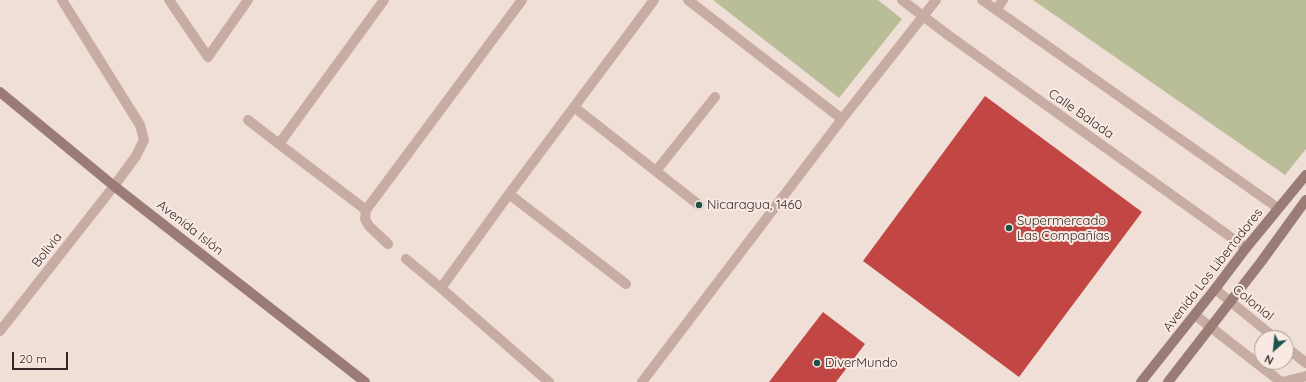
<!DOCTYPE html>
<html>
<head>
<meta charset="utf-8">
<style>
  body { margin:0 }
  #map { position:relative; width:1306px; height:382px; overflow:hidden; background:#f0dfd7; font-family:Quicksand,sans-serif }
  canvas { display:block }
  .north { position:absolute; left:1254px; top:330px; width:40px; height:40px; box-sizing:border-box; background:#f8eae3; border:1px solid #a99c97; border-radius:50%; rotate:207deg; font-size:11px; font-weight:700; line-height:16px; text-align:center; color:#332725 }
  .north::after { content:''; display:block; margin:auto; width:14px; height:18px; background:#1d524a; clip-path:polygon(50% 0,100% 100%,50% 72%,0 100%) }
  .scale { position:absolute; left:12px; top:352px; width:56px; height:18px; box-sizing:border-box; border:2px solid #332725; border-top:0; padding-left:5px; font-size:12px; line-height:14px; white-space:nowrap; color:#332725; -webkit-text-stroke:3px #f8eae3; paint-order:stroke }
</style>
</head>
<body>
<div id="map">
<canvas width="1306" height="382"></canvas>
<div class="north">N</div>
<div class="scale">20 m</div>
</div>
<script>
const c = document.querySelector('canvas').getContext('2d');
c.lineJoin = 'round';
function fill(path, color) { c.fillStyle = color; c.fill(path, 'evenodd'); }
const toPath = rows => new Path2D(rows.map(r => 'M' + r).join(''));
function trace(path, color, width, dash) { c.strokeStyle = color; c.lineWidth = width; c.lineCap = dash ? 'butt' : 'round'; c.setLineDash(dash || []); c.stroke(path); }
function label(font, color, halo, rows, align = 'center') {
  c.font = font + ' Quicksand,sans-serif'; c.lineWidth = 4; c.setLineDash([]); c.textBaseline = 'middle'; c.strokeStyle = halo; c.fillStyle = color; for (const [text, x, y, turn = 0] of rows) {
    c.save(); c.translate(x, y); c.rotate((+turn || 0) * Math.PI / 180); c.textAlign = isNaN(turn) ? turn : align; if (halo) c.strokeText(text, 0, 0); c.fillText(text, 0, 0); c.restore();
  }
}
fill(toPath([
  [713,0,878,0,902,19,839,98],
  [1033,0,1306,0,1306,149,1285,175]
]), '#b9be98');
fill(toPath([
  [985,96,1142,212,1019,377,863,261],
  [823,312,865,344,836,382,769,382]
]), '#c24643');
trace(toPath([
  [169,0,208,57,248,0],
  [688,0,842,119],
  [902,0,948,35,1246,248],
  [982,0,1278,208],
  [996,10,1003,0],
  [574,107,699,205],
  [248,120,279,144,366,210],
  [279,144,384,0],
  [656,171,715,97],
  [509,194,626,284],
  [388,244,369,226,365,219,366,210,522,0],
  [406,259,441,288,549,382],
  [441,288,509,194,654,0],
  [1215,289,1275,338],
  [1195,315,1281,382],
  [0,331,114,186,136,156,144,140,140,125,62,0],
  [1286,347,1306,363],
  [642,382,842,119,936,0],
  [1282,382,1306,376]
]), '#c7aca4', 10);
trace(toPath([
  [0,92,114,186,365,382],
  [1141,382,1215,289,1246,248,1306,175],
  [1168,382,1261,262,1306,200]
]), '#9a7b76', 10);
for (const [x, y, r, color] of [
  [699,205,4,"#1d524a"],
  [1009,228,4,"#1d524a"],
  [817,363,4,"#1d524a"]
]) { const dot = new Path2D(); dot.arc(x, y, r, 0, 2 * Math.PI); c.fillStyle = color; c.fill(dot); trace(dot, '#f8eae3', 1.5); }
label('13px', '#332725', '#f8eae3', [
  ["Calle Balada",1081,114,35],
  ["Avenida Islón",190,228,38],
  ["Bolivia",47,250,-52],
  ["Avenida Los Libertadores",1213,270,-52],
  ["Colonial",1253,303,39]
]);
label('13px', '#332725', '#f8eae3', [
  ["Nicaragua, 1460",707,205],
  ["Supermercado",1017,221],
  ["Las Compañías",1017,236],
  ["DiverMundo",825,363]
], 'left');
</script>
</body>
</html>
